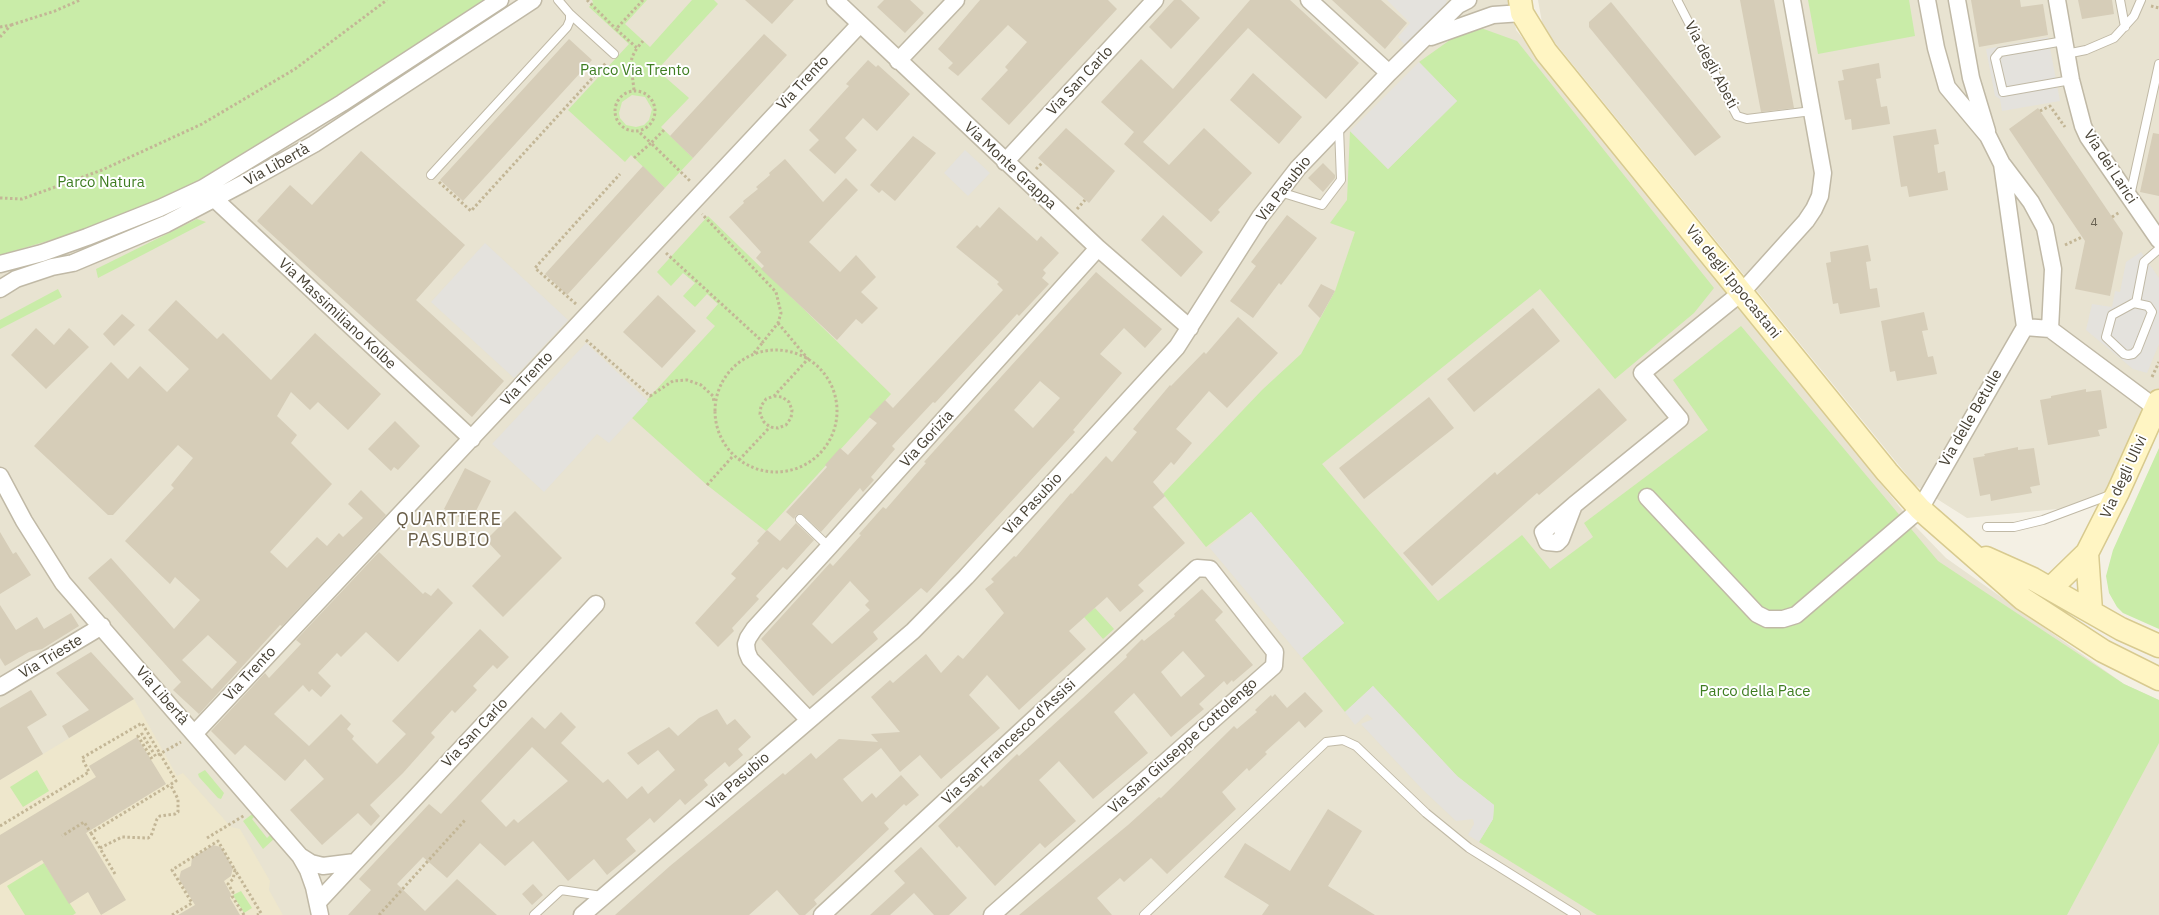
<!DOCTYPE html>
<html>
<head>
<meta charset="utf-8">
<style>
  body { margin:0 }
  canvas { display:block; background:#f4f0e4 }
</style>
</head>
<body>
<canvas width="2159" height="915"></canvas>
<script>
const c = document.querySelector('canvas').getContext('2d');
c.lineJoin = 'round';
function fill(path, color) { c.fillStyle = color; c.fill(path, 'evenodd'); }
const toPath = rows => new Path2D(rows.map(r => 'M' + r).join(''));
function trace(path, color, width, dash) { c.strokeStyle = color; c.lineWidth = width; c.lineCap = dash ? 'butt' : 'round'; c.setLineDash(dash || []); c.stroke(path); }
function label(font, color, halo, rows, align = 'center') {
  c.font = font + ' "IBM Plex Sans",sans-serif'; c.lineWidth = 4; c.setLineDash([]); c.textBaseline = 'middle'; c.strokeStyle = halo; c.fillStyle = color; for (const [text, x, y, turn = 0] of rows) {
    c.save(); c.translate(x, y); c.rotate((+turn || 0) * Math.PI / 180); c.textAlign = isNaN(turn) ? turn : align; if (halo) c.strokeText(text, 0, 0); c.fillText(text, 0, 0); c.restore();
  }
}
fill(toPath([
  [0,0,1511,0,1516,30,1915,526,1946,558,2124,684,2159,700,2159,915,0,915],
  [1538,0,2159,0,2159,397,2117,490,2077,507,1967,518,1915,485,1543,28]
]), '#e8e3d1');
fill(toPath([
  [134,699,177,776,183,773,231,827,240,829,270,881,269,890,283,915,0,915,0,780]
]), '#eee7cc');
fill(toPath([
  [0,0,491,0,200,183,85,230,0,255],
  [592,0,647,0,625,24,650,47,692,0,714,0,718,4,657,70,689,98,661,127,693,158,665,188,631,155,625,162,568,110,629,44,589,7,593,2],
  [632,95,645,97,652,109,649,120,644,125,636,127,626,125,620,118,619,113,622,102],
  [1808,0,1909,0,1915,36,1818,54],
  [1481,28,1517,41,1714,288,1694,313,1615,379,1540,289,1322,464,1438,601,1522,535,1550,569,1593,537,1584,523,1708,430,1673,380,1741,326,1938,561,2124,684,2159,700,2159,743,2067,915,1597,915,1479,842,1493,819,1494,805,1457,776,1373,686,1345,712,1302,658,1344,623,1251,512,1206,547,1163,494,1262,390,1301,354,1335,291,1355,232,1330,223,1347,200,1350,131,1388,169,1457,101,1419,62,1457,35],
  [708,216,891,394,766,531,707,485,631,417,715,326,706,318,718,304,707,294,695,307,683,296,695,283,683,273,671,286,657,272],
  [197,219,206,222,98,278,96,269],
  [58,289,62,297,0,329,0,320],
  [2159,448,2159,629,2123,613,2117,607,2109,593,2106,576,2113,550],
  [1095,608,1114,629,1103,639,1084,617],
  [37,770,49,791,23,807,10,787],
  [205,770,224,793,221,799,218,798,199,777,198,774],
  [257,814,252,819,267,838,270,835,275,838,263,849,243,821,251,815],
  [44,863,76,913,73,915,25,915,7,886],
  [241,891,252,908,244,913,233,895]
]), '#c9eca8');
fill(toPath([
  [1387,0,1447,0,1445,6,1448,10,1405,45,1398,37,1410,23],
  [2048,37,2060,101,2002,111,2000,99,1995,96,1986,49],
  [1419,62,1457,101,1388,169,1350,131],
  [965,150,990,173,968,196,944,173],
  [485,243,568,320,514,378,431,302],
  [2141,252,2159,278,2159,344,2147,373,2133,369,2086,330,2092,304,2112,307,2115,291,2120,292,2126,262],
  [586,343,648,401,609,443,597,434,544,492,492,444],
  [1251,512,1344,623,1302,658,1209,547],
  [1373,686,1457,776,1494,805,1493,819,1479,842,1468,835,1474,824,1473,819,1456,821,1422,789,1361,724,1373,719,1367,714,1355,725,1345,712]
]), '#e4e2dd');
fill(toPath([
  [745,0,794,0,772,24],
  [884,0,910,0,924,13,905,33,877,7],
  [980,0,1108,0,1117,9,1009,125,981,99,1008,70,1005,67,1027,42,1008,25,958,76,948,68,953,63,938,49],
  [1174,0,1181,0,1200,18,1171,49,1149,27],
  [1250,0,1290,0,1359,63,1326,99,1248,28,1143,142,1169,165,1204,128,1252,173,1218,210,1220,212,1211,222,1124,144,1134,132,1101,102,1141,59,1173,89],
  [1332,0,1381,0,1407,23,1385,49],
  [1740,0,1774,0,1794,108,1761,112],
  [1971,0,2020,0,2021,7,2043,4,2048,35,1979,47],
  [2078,0,2112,0,2114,14,2082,19],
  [1611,2,1721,137,1695,156,1589,27,1589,22],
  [764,34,787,55,693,158,670,136],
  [569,39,592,60,463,201,440,180],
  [868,60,876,67,878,65,910,94,877,131,863,118,845,138,857,150,835,174,809,150,819,140,809,130,849,86,846,84],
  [1879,63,1881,78,1876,79,1881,107,1887,106,1890,124,1852,130,1851,119,1845,120,1838,81,1844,80,1842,70],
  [1253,73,1302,117,1279,144,1230,100],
  [2038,108,2123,233,2110,296,2075,289,2085,241,2009,129],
  [1066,128,1115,171,1089,203,1038,158],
  [1936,129,1939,144,1934,145,1938,173,1945,171,1948,190,1909,197,1907,186,1901,187,1893,136],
  [2153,133,2159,134,2159,196,2140,192],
  [913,136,936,153,895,201,882,190,879,193,870,185],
  [361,151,465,245,416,300,504,381,472,417,257,221,290,185,312,205],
  [785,159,823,202,846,178,858,190,809,242,840,272,856,255,876,277,861,292,878,308,862,324,856,319,837,340,761,269,764,266,756,258,761,252,729,217,744,203,743,201,758,189,756,187,770,175,769,173],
  [1323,163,1335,175,1335,178,1323,192,1308,178],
  [643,166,665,188,567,295,545,274],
  [999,207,1037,241,1041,236,1059,253,1043,270,1046,273,1042,278,1049,284,1019,316,1017,314,935,403,933,402,892,446,895,449,871,477,874,480,863,492,860,488,821,532,802,514,796,515,794,519,786,512,827,467,825,465,840,448,848,455,877,423,869,417,885,400,893,408,1003,290,997,284,999,282,956,247,977,225,980,228],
  [1163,215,1203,252,1181,277,1141,240],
  [1287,215,1317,238,1281,285,1279,283,1253,318,1230,301,1256,266,1251,262],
  [1868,245,1871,261,1866,262,1870,289,1877,288,1880,307,1840,314,1838,303,1833,304,1826,263,1831,262,1830,252],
  [1096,272,1162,329,1145,348,1124,328,1100,354,1122,373,1073,430,1075,432,927,593,921,588,873,632,878,639,813,696,761,639,830,563,833,566,861,535,859,534,883,507,886,509,926,463,924,462],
  [1040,381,1060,398,1033,428,1014,410],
  [850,581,869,601,865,605,870,610,832,644,812,624],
  [1321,284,1335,291,1320,318,1308,306],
  [658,295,696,331,662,368,623,332],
  [176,300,217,339,223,333,271,380,315,333,381,394,348,430,318,402,310,410,291,392,277,416,297,435,291,443,332,484,270,552,287,568,317,537,327,546,339,533,343,537,363,518,348,504,361,490,386,515,282,626,280,625,199,714,173,690,181,682,88,578,111,558,174,629,200,600,175,577,170,584,125,541,174,488,171,485,193,458,178,445,113,515,108,515,34,446,111,362,128,379,140,366,167,392,189,369,148,330],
  [208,635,237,662,212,689,182,660],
  [1533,308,1560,341,1474,412,1447,379],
  [1924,312,1928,330,1922,331,1928,357,1933,356,1937,374,1897,381,1895,371,1890,372,1881,321],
  [122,314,135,325,114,346,103,334],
  [1238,317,1278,353,1227,408,1209,391,1176,429,1192,443,1174,465,1171,462,1153,482,1165,496,1153,507,1185,543,1138,585,1144,591,1120,612,1107,597,1069,631,1086,649,1019,710,987,675,969,695,1000,728,941,779,920,755,900,772,881,748,843,779,862,802,872,793,876,798,901,775,919,795,906,806,904,804,884,823,889,829,814,900,817,904,805,915,799,915,777,890,749,915,615,915,670,866,783,773,785,775,811,753,816,759,839,739,878,742,871,734,900,732,871,697,890,680,893,683,926,654,941,673,958,655,963,659,1004,613,985,589,994,582,991,579,1014,556,1016,557,1071,493,1072,494,1106,456,1112,462,1137,432,1133,429,1170,385,1171,386,1204,352,1206,354],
  [36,328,54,345,69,328,89,347,46,389,11,355],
  [1599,388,1627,420,1539,495,1537,493,1432,586,1403,553,1495,472,1497,475],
  [2086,389,2086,392,2101,390,2107,428,2098,430,2100,436,2048,445,2040,400,2051,398,2051,396],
  [1429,397,1454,428,1364,499,1339,468],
  [395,421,420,446,398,470,394,467,391,471,368,449],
  [2018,447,2018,450,2034,448,2040,485,2030,487,2032,493,1991,501,1990,494,1980,496,1973,458,1985,456,1984,454],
  [465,468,491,481,470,523,444,509],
  [515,511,562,558,503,617,472,586,501,556,486,540],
  [796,523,814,540,787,570,783,567,756,596,759,599,732,628,734,631,718,647,695,623,736,578,731,574,759,543,757,541,767,530,780,541],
  [0,532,13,554,16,552,31,575,0,594],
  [379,552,423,594,425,592,431,596,438,588,453,603,398,662,366,632,341,657,337,653,318,673,331,686,321,697,312,689,309,692,303,685,274,714,309,746,341,714,351,724,347,729,354,736,352,739,377,764,406,734,392,721,480,629,509,657,497,669,493,665,473,686,477,690,455,713,452,710,431,733,435,737,403,773,370,805,380,816,371,826,358,813,322,845,290,810,324,779,305,759,285,781,245,745,235,755,211,731,265,673,269,678,301,644,296,640],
  [1202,589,1223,612,1215,620,1253,665,1233,682,1232,680,1227,685,1224,681,1199,704,1204,709,1171,737,1134,693,1114,712,1148,753,1093,799,1059,761,1039,780,1076,821,1045,848,1040,843,995,886,959,846,957,848,938,826,981,785,983,787,1017,754,1019,756,1083,698,1127,657,1126,655,1142,639,1144,641,1175,616,1174,614],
  [1183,651,1205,676,1181,697,1161,672],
  [0,605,16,630,37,617,44,629,71,613,79,626,42,649,29,652,5,666,0,658],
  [91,652,134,699,69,738,62,726,89,710,56,673],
  [31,690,47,715,27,727,43,754,0,780,0,708],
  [1305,692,1323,711,1305,728,1299,721,1265,752,1267,754,1249,771,1247,768,1222,792,1236,809,1167,874,1151,858,1124,882,1120,878,1097,898,1112,915,1019,915,1128,825,1159,797,1161,798,1234,726,1237,729,1257,712,1255,710,1271,695,1272,697,1275,694,1287,708],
  [717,709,727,725,735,719,751,737,738,749,743,755,729,767,725,762,704,780,708,785,685,805,680,799,654,823,650,818,626,839,636,851,607,875,594,859,568,881,533,841,505,866,480,843,447,878,423,857,397,884,425,911,457,879,497,915,348,915,371,890,359,879,416,818,429,804,441,814,532,717,545,729,561,712,576,727,561,743,603,783,608,779,627,799,642,786,648,794,675,770,658,750,638,765,627,753,669,727,678,736,699,718],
  [532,747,568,781,518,823,514,819,506,827,481,801],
  [137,737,166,784,86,833,126,900,101,915,88,892,69,904,42,860,0,885,0,835,96,777,89,766],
  [1328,809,1362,831,1328,886,1375,915,1262,915,1269,905,1224,877,1245,843,1290,871],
  [213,845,221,847,233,868,231,876,224,881,231,894,230,898,240,915,178,915,195,905,179,879,181,871,191,866,192,858],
  [921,847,967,898,949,915,934,915,914,893,890,915,870,915,905,883,894,871],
  [533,884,543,895,532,905,522,894]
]), '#d6cdb8');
const lane = toPath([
  [1677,0,1737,116,1747,119,1812,111],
  [2120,0,2125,27],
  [570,14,614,54],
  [2064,41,2000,52,1995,58,2003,92,2071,80],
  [2066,54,2086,50,2114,38,2134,16,2141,0],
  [431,175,567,27,570,20,570,14,558,0],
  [1280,192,1322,205,1341,180,1339,128],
  [2130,196,2159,64],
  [2134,303,2148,306,2152,312,2137,350,2133,354,2128,355,2124,354,2106,337,2112,315,2134,303],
  [2136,303,2144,262,2159,249],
  [800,519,829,547],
  [1987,527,2014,527,2043,520,2110,495],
  [534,915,561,890,602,896],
  [1144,915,1326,742,1343,740,1356,746,1426,813,1469,848,1576,915]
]);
const street = toPath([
  [835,0,1098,248,1190,328],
  [1309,0,1389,73],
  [1957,0,1971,78,1987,131],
  [2057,0,2071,80,2083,126,2088,137,2159,240],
  [1431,37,1493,15,1522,13],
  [898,61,956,0],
  [1005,162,1155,0],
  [2003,165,2031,202,2045,228,2053,269,2050,329],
  [206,191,472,439],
  [0,264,42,253,87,237,160,208,203,188,342,103,500,0],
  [0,289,16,279,52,267,73,263,166,224,244,183,314,144,533,0],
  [2025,327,2050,329,2156,408],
  [0,476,24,521,63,583,300,856,308,870,314,887,320,915],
  [1647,497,1757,614,1767,619,1783,619,1796,615,1920,509,2025,327,2002,164,1988,136,1947,87,1936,48,1927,0],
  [1574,505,1680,419,1642,373,1742,292,1806,221,1814,209,1820,196,1823,173,1792,0],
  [1574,505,1561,539,1557,543,1547,542,1543,532,1574,505],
  [0,687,102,626],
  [809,720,750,659,747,652,746,644,748,638,754,629,829,547,1098,248],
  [194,734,860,24],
  [300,856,311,863,323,866,355,862],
  [318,902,596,604],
  [582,915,913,631,966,577,1177,347,1260,217,1298,168,1389,73,1458,5,1468,0],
  [822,915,1197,568,1210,569,1275,652,1274,666,992,915]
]);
const secondary = toPath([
  [1520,0,1522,13,1546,52,1887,472,1920,509,2023,599,2103,651,2159,679],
  [2087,553,2091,611],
  [1986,558,2033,579,2121,629,2159,646],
  [2051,588,2087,553,2118,492,2159,401]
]);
trace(lane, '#c0b9a6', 10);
trace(street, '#c0b9a6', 19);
trace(secondary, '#d8ca8f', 25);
trace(toPath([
  [587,0,616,29],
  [643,0,616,29,637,48,643,41],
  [2151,6,2159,8],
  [11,25,55,11,80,0],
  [0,27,11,25,0,37],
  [634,90,631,65,632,57,637,48],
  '615 111a20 20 0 1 1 40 0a20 20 0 1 1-40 0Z',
  [2040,111,2050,106,2065,127],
  [664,130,651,143,690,181],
  [634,158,651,143,639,132],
  [1036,169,1043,162],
  [439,182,471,211,606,63],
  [0,198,22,199,102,170,202,124,295,69,387,0],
  [1077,209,1085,200],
  [2112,217,2120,212],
  [2065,245,2082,237],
  [666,253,763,342,778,323,781,313,776,292,702,214],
  [576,304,535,268,620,174],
  [586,340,650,396,673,381,687,380,701,385,713,396,714,402],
  '715 411a61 61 0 1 1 122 0a61 61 0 1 1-122 0Z',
  [754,353,763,342],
  [2152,377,2159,362],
  [774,396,782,397,789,402,792,410,791,418,786,425,778,428,770,427,764,422,760,414,761,406,766,399,774,396,808,359,778,323],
  [739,460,770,427],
  [707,485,733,456],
  [158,755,181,742],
  [152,759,138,736,142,734,156,757],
  [0,826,89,772,82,758,142,723,176,781,91,833,84,822,62,836],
  [91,833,115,874],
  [207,838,245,815],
  [100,848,122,837,148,838,151,836,157,819,160,816,175,814,178,812,178,799,170,784],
  [172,915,192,903,172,870,218,841,235,870],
  [244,915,232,896,233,892,228,884,233,879,235,870,261,913,257,915],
  [379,915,466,819]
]), '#c3b696', 3, [2.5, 2.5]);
trace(lane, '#fff', 8);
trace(street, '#fff', 16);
trace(secondary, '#fff5c3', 22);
label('12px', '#6a6354', null, [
  ["4",2094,223]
]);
label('15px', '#464033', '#fff', [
  ["Via degli Abeti",1711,65,62],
  ["Via San Carlo",1080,81,-47],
  ["Via Trento",803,83,-47],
  ["Via Libertà",277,165,-29],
  ["Via Monte Grappa",1010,166,43],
  ["Via dei Larici",2110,167,57],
  ["Via Pasubio",1284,189,-52],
  ["Via degli Ippocastani",1733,282,51],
  ["Via Massimiliano Kolbe",337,314,43],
  ["Via Trento",527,379,-47],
  ["Via delle Betulle",1971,418,-60],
  ["Via Gorizia",927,439,-48],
  ["Via degli Ulivi",2124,477,-65],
  ["Via Pasubio",1033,504,-47],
  ["Via Trieste",51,657,-31],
  ["Via Trento",250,674,-47],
  ["Via Libertà",162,696,49],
  ["Via San Carlo",475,733,-47],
  ["Via San Francesco d'Assisi",1009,742,-43],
  ["Via San Giuseppe Cottolengo",1183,746,-42],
  ["Via Pasubio",738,781,-41]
]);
label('15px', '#3e7d21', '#fff', [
  ["Parco Via Trento",635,71],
  ["Parco Natura",101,183],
  ["Parco della Pace",1755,692]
]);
c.letterSpacing = '1px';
label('18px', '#6a5f49', '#fff', [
  ["QUARTIERE",449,520],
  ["PASUBIO",449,541]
]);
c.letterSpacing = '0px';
</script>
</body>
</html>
